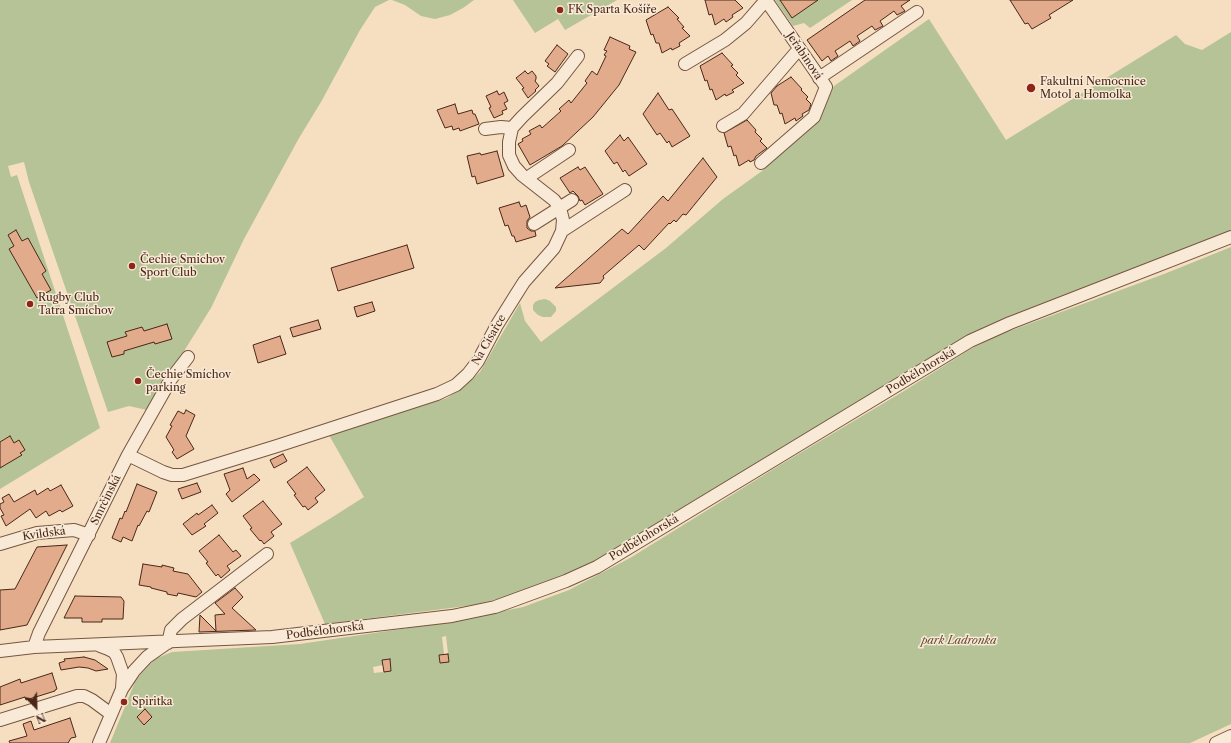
<!DOCTYPE html>
<html>
<head>
<meta charset="utf-8">
<style>
  body { margin:0 }
  #map { position:relative; width:1231px; height:743px; overflow:hidden; background:#f5dfc0; font-family:"Libre Caslon Text",serif }
  canvas { display:block }
  .north { position:absolute; left:16px; top:687px; width:40px; height:40px; -webkit-text-stroke:3px #f8ead6; paint-order:stroke; rotate:157deg; font-size:11px; font-weight:700; line-height:16px; text-align:center; color:#4b2718 }
  .north::after { content:''; display:block; margin:auto; width:14px; height:18px; background:#4b2718; clip-path:polygon(50% 0,100% 100%,50% 72%,0 100%) }
</style>
</head>
<body>
<div id="map">
<canvas width="1231" height="743"></canvas>
<div class="north">N</div>
</div>
<script>
const c = document.querySelector('canvas').getContext('2d');
c.lineJoin = 'round';
function fill(path, color) { c.fillStyle = color; c.fill(path, 'evenodd'); }
const toPath = rows => new Path2D(rows.map(r => 'M' + r).join(''));
function trace(path, color, width, dash) { c.strokeStyle = color; c.lineWidth = width; c.lineCap = dash ? 'butt' : 'round'; c.setLineDash(dash || []); c.stroke(path); }
function label(font, color, halo, rows, align = 'center') {
  c.font = font + ' "Libre Caslon Text",serif'; c.lineWidth = 3; c.setLineDash([]); c.textBaseline = 'middle'; c.strokeStyle = halo; c.fillStyle = color; for (const [text, x, y, turn = 0] of rows) {
    c.save(); c.translate(x, y); c.rotate((+turn || 0) * Math.PI / 180); c.textAlign = isNaN(turn) ? turn : align; if (halo) c.strokeText(text, 0, 0); c.fillText(text, 0, 0); c.restore();
  }
}
fill(toPath([
  [0,0,389,0,375,7,360,30,321,102,299,138,244,239,211,308,147,410,129,406,108,412,29,182,24,162,8,166,11,177,17,175,100,428,0,489],
  [392,0,474,0,463,8,450,15,435,19,421,16,405,5],
  [513,0,617,0,565,30,558,19,535,33],
  [775,0,852,0,810,28,804,23,793,26],
  [929,19,1006,140,1176,35,1185,44,1202,50,1231,32,1231,231,1005,318,964,337,598,560,548,583,512,595,474,605,325,624,290,543,331,518,364,497,329,435,447,398,464,387,480,372,520,303,525,321,541,342,666,248,723,199,762,171,818,119,834,86],
  [1231,247,1231,724,1190,743,110,743,135,682,141,674,155,659,172,652,300,644,448,622,523,607,569,590,630,558,780,465,904,391,969,350,996,336,1164,274],
  [446,636,449,662,440,663,439,655,444,654,442,637],
  [389,659,391,671,374,673,373,667,383,665,382,660],
  [145,710,152,717,144,725,137,717],
  [545,299,550,301,556,307,556,311,551,317,543,317,538,315,533,310,533,305,535,302,539,300]
]), '#b5c397');
const building = toPath([
  [705,0,735,0,743,8,732,15,733,17,726,22,724,19,715,25,712,14,709,15,705,0],
  [780,0,818,0,792,18,780,0],
  [865,0,910,0,901,6,905,11,897,15,894,11,880,21,883,26,875,30,872,26,857,36,860,41,853,46,850,41,835,51,838,56,831,61,828,56,822,61,807,40,865,0],
  [1010,0,1073,0,1049,15,1051,18,1032,29,1028,23,1025,24,1010,0],
  [668,7,679,18,677,19,684,27,682,28,690,36,679,43,680,46,672,50,671,48,662,53,659,43,656,43,653,34,651,35,646,20,668,7],
  [610,37,630,46,629,49,636,52,619,85,593,117,562,146,530,165,518,144,523,141,522,139,531,134,529,131,540,125,542,128,561,111,559,109,569,100,571,103,587,83,585,81,592,71,597,75,606,56,604,55,607,51,604,50,610,37],
  [557,45,568,54,555,72,547,66,549,64,545,61,557,45],
  [722,53,733,65,731,66,738,73,736,75,744,83,732,90,734,92,726,96,725,94,716,100,712,89,710,90,707,80,705,81,700,66,722,53],
  [525,71,528,74,532,71,536,76,536,79,535,81,539,86,535,90,536,91,528,98,522,89,524,88,516,78,525,71],
  [791,77,802,89,801,90,808,97,806,99,811,104,809,110,802,114,803,116,796,121,795,118,785,124,782,113,780,114,777,105,774,105,771,93,777,86,791,77],
  [497,91,499,95,504,92,508,101,504,103,507,109,502,111,503,114,494,118,489,108,491,107,486,96,497,91],
  [658,93,669,110,672,109,690,136,672,147,669,141,667,143,660,133,657,135,643,114,658,93],
  [455,104,458,114,472,110,473,114,475,114,479,124,460,131,459,128,453,130,452,126,445,128,437,110,455,104],
  [747,120,756,130,755,132,762,139,760,141,767,148,756,156,754,160,750,162,749,160,739,166,736,155,734,156,731,146,728,147,724,133,747,120],
  [620,135,624,141,628,137,647,164,629,176,625,170,623,172,617,162,614,164,605,151,620,135],
  [497,151,504,176,477,184,475,176,472,177,467,156,480,153,481,155,497,151],
  [703,158,717,177,686,215,683,214,676,222,674,220,670,224,669,223,644,250,639,245,603,276,604,278,600,283,555,288,622,229,628,234,663,196,668,201,703,158],
  [578,167,580,170,585,167,603,194,585,205,582,200,580,201,578,196,573,191,570,193,560,178,578,167],
  [519,202,521,207,526,205,530,217,527,221,527,228,531,231,535,231,536,236,516,242,514,236,512,236,508,225,505,226,499,208,519,202],
  [16,230,22,241,28,238,46,271,42,274,51,290,37,298,9,249,14,246,8,235,16,230],
  [407,245,414,268,338,291,331,268,407,245],
  [372,302,375,311,357,317,354,307,372,302],
  [318,320,321,329,293,337,290,328,318,320],
  [167,324,172,339,155,344,154,342,124,351,124,354,112,357,107,342,127,336,125,332,142,327,144,331,167,324],
  [280,336,286,354,258,363,253,345,280,336],
  [186,410,195,415,186,436,194,449,177,459,172,452,174,450,166,437,172,426,170,425,178,411,184,414,186,410],
  [10,436,14,443,19,440,25,450,20,453,22,455,0,468,0,442,10,436],
  [283,454,287,461,274,468,270,460,283,454],
  [307,467,325,490,315,498,318,502,308,510,305,506,303,507,294,495,296,494,287,482,307,467],
  [243,468,247,479,254,474,260,480,232,502,226,494,230,490,224,474,243,468],
  [197,483,201,492,182,499,178,489,197,483],
  [137,484,157,492,149,512,147,511,139,526,138,525,132,541,123,537,121,542,112,538,120,518,122,519,125,511,126,512,137,484],
  [61,485,73,506,62,512,60,510,49,516,46,511,36,518,30,509,6,526,1,516,4,515,0,508,0,504,4,502,2,498,9,494,14,502,35,490,37,495,48,488,50,491,61,485],
  [263,501,282,524,271,532,274,536,264,544,261,540,260,541,250,529,252,528,243,516,263,501],
  [212,505,218,513,204,524,206,526,192,535,183,524,197,513,198,515,212,505],
  [219,535,233,552,236,550,241,556,227,566,230,570,221,578,218,574,216,576,206,563,208,562,199,551,219,535],
  [67,545,27,625,0,630,0,590,15,589,37,547,67,545],
  [143,564,162,567,162,565,174,568,173,571,188,574,202,592,196,597,178,593,177,596,167,594,167,592,151,588,151,587,139,585,143,564],
  [235,588,243,597,232,608,256,630,199,632,200,615,216,631,215,615,225,614,215,603,235,588],
  [75,596,121,597,124,601,123,619,102,619,102,622,82,622,82,618,64,618,75,596],
  [448,654,449,662,440,663,439,655,448,654],
  [84,657,95,660,108,669,96,671,88,668,79,667,61,670,59,663,65,661,64,659,84,657],
  [390,659,391,671,384,672,382,660,390,659],
  [52,673,57,689,55,690,55,691,26,700,25,697,0,705,0,687,20,679,21,683,52,673],
  [145,709,152,717,144,725,137,717,145,709],
  [70,718,76,737,71,738,68,743,10,743,9,741,27,736,23,724,31,721,34,730,70,718]
]);
fill(building, '#e1ab8c');
trace(building, '#4b2718', 1);
const minor = toPath([
  [685,64,725,40,746,23,766,0,826,87,814,117,761,163],
  [819,78,917,12],
  [723,126,743,114,799,49],
  [485,129,501,127,512,128],
  [527,178,569,150],
  [534,224,572,200],
  [562,231,625,190],
  [128,455,163,472,172,475,183,475,277,446,437,394,456,385,468,374,478,361,497,325,517,293,524,282,554,248,562,231,563,220,560,208,554,200,522,175,514,166,509,155,509,142,512,128,522,117,557,83,578,56],
  [0,544,37,533,74,530,89,535],
  [168,643,171,630,182,619,267,554],
  [100,646,108,649,114,652,117,657,123,674,122,688],
  [34,647,39,633,128,455,171,379,188,357],
  [0,651,34,647,272,637,452,616,495,607,566,581,597,567,970,341,1010,323,1231,237],
  [0,720,77,696,84,696,92,700,111,714],
  [99,743,122,689,134,671,147,657,167,643],
  [1216,743,1231,736]
]);
trace(minor, '#765542', 14);
trace(minor, '#f8ead6', 12);
for (const [x, y, r, color] of [
  [560,10,4,"#8f2418"],
  [1031,88,5,"#8f2418"],
  [132,266,4,"#8f2418"],
  [30,304,4,"#8f2418"],
  [138,381,4,"#8f2418"],
  [124,702,4,"#8f2418"]
]) { const dot = new Path2D(); dot.arc(x, y, r, 0, 2 * Math.PI); c.fillStyle = color; c.fill(dot); trace(dot, '#f8ead6', 1.5); }
label('11px', '#4b2718', '#f8ead6', [
  ["FK Sparta Košíře",568,10],
  ["Fakultní Nemocnice",1040,82],
  ["Motol a Homolka",1040,95],
  ["Čechie Smichov",140,260],
  ["Sport Club",140,273],
  ["Rugby Club",38,298],
  ["Tatra Smíchov",38,311],
  ["Čechie Smíchov",146,375],
  ["parking",146,388],
  ["Spiritka",132,702]
], 'left');
label('11px', '#4b2718', '#f8ead6', [
  ["Jeřabinová",804,56,56],
  ["Na Císařce",489,340,-60],
  ["Podbělohorská",921,371,-31],
  ["Smrčinská",106,500,-64],
  ["Kvildská",44,534,-8],
  ["Podbělohorská",644,538,-31],
  ["Podbělohorská",325,631,-7]
]);
label('italic 11px', '#664e38', '#f8ead6', [
  ["park Ladronka",959,641]
]);
</script>
</body>
</html>
